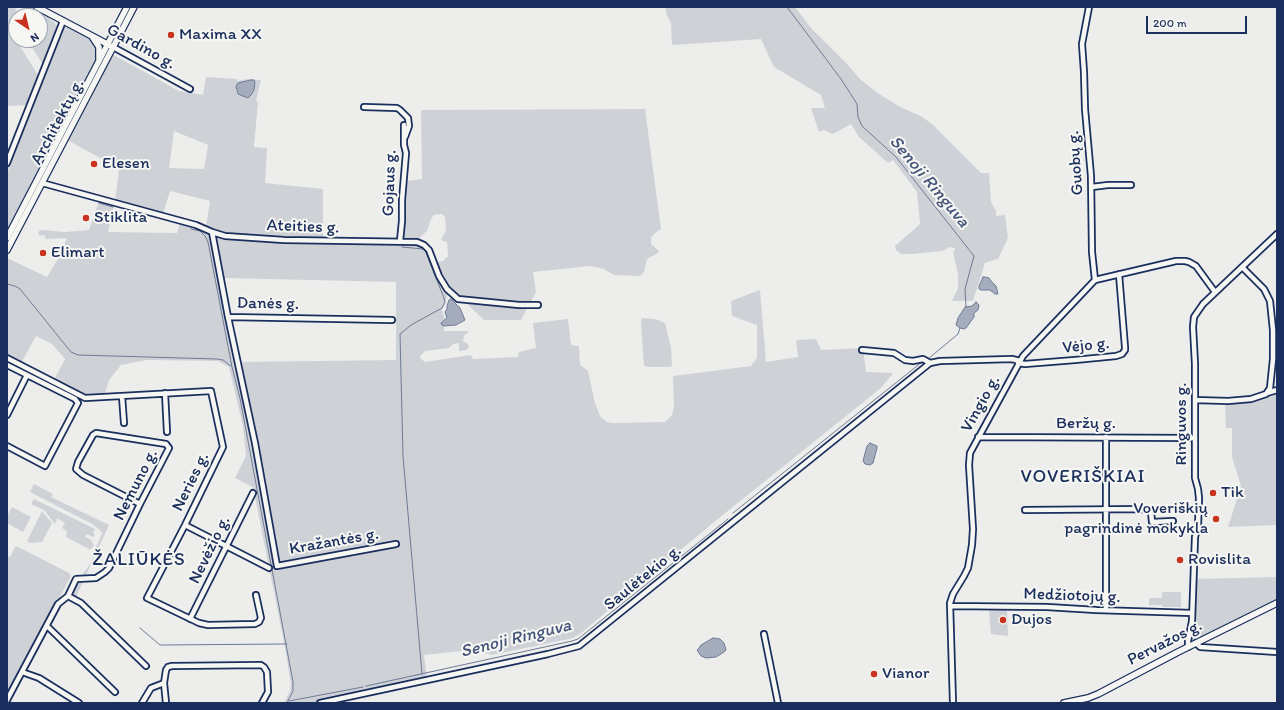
<!DOCTYPE html>
<html>
<head>
<meta charset="utf-8">
<style>
  body { margin:0 }
  #map { position:relative; width:1284px; height:710px; overflow:hidden; background:#edeeec; font-family:Itim,sans-serif }
  canvas { display:block }
  .frame { position:absolute; inset:0; border:8px solid #1b2f5e; pointer-events:none }
  .north { position:absolute; left:8px; top:8px; width:40px; height:40px; box-sizing:border-box; background:#f6f6f2; border:1px solid #9ea6b7; border-radius:50%; rotate:145deg; font-size:11px; font-weight:700; line-height:16px; text-align:center; color:#1b2f5e }
  .north::after { content:''; display:block; margin:auto; width:14px; height:18px; background:#c8321e; clip-path:polygon(50% 0,100% 100%,50% 72%,0 100%) }
  .scale { position:absolute; left:1146px; top:16px; width:101px; height:18px; box-sizing:border-box; border:2px solid #1b2f5e; border-top:0; padding-left:5px; font-size:12px; line-height:14px; white-space:nowrap; color:#1b2f5e; -webkit-text-stroke:3px #f6f6f2; paint-order:stroke }
</style>
</head>
<body>
<div id="map">
<canvas width="1284" height="710"></canvas>
<div class="frame"></div>
<div class="north">N</div>
<div class="scale">200 m</div>
</div>
<script>
const c = document.querySelector('canvas').getContext('2d');
c.lineJoin = 'round';
function fill(path, color) { c.fillStyle = color; c.fill(path, 'evenodd'); }
const toPath = rows => new Path2D(rows.map(r => 'M' + r).join(''));
function trace(path, color, width, dash) { c.strokeStyle = color; c.lineWidth = width; c.lineCap = dash ? 'butt' : 'round'; c.setLineDash(dash || []); c.stroke(path); }
function label(font, color, halo, rows, align = 'center') {
  c.font = font + ' Itim,sans-serif'; c.lineWidth = 4; c.setLineDash([]); c.textBaseline = 'middle'; c.strokeStyle = halo; c.fillStyle = color; for (const [text, x, y, turn = 0] of rows) {
    c.save(); c.translate(x, y); c.rotate((+turn || 0) * Math.PI / 180); c.textAlign = isNaN(turn) ? turn : align; if (halo) c.strokeText(text, 0, 0); c.fillText(text, 0, 0); c.restore();
  }
}
fill(toPath([
  [7,7,12,7,17,9,9,22,9,29,38,75,27,105,7,106],
  [22,7,31,7,41,12,55,23,56,26,59,27,45,62,42,63,27,40,40,40,40,16,18,16],
  [666,7,795,7,811,28,847,64,860,79,876,92,900,107,921,116,932,124,981,173,989,173,991,202,996,211,996,216,1005,215,1008,238,998,259,985,263,973,301,952,301,958,288,958,275,953,252,955,250,955,248,950,247,942,251,912,254,901,254,896,250,895,246,920,224,917,192,893,160,888,163,859,137,851,124,833,134,824,130,819,132,811,108,825,108,821,95,774,67,761,39,672,45,671,23,666,13],
  [65,27,69,27,94,41,96,44,97,57,62,128,53,138,49,151,7,232,7,173],
  [112,54,179,91,203,95,206,77,237,79,237,81,248,79,261,80,256,101,258,102,254,147,267,148,265,183,323,189,323,239,222,234,206,227,210,201,170,191,163,214,115,201,119,169,117,167,67,140,82,115,84,107],
  [251,80,255,82,254,90,251,95,248,98,236,90,246,81],
  [174,131,208,145,204,169,169,168],
  [645,109,661,229,654,234,651,238,651,244,659,251,658,253,647,259,644,272,640,276,614,275,604,269,590,266,533,272,536,292,521,320,484,320,444,282,437,262,443,261,448,256,447,242,441,240,446,230,445,217,442,214,434,215,431,219,427,231,418,239,403,239,407,181,422,179,421,110],
  [99,201,114,204,108,232,177,233,180,222,196,227,208,233,211,238,236,362,396,360,396,282,223,278,215,237,216,236,228,239,275,241,382,243,413,244,424,247,426,249,448,293,445,304,442,310,445,320,443,321,442,325,444,326,444,331,469,331,464,336,463,341,468,344,469,346,467,350,459,351,459,345,458,343,453,344,449,348,425,351,420,356,421,359,425,362,471,355,473,359,518,357,519,352,536,348,533,323,568,319,571,345,579,346,580,365,588,371,595,403,600,416,607,422,613,423,665,422,672,415,674,406,673,376,751,366,757,358,757,325,732,316,731,301,760,290,766,362,798,357,796,340,816,339,821,350,863,348,866,372,893,373,881,388,719,518,580,634,573,638,492,655,472,650,424,655,427,678,315,703,284,703,290,691,291,684,284,642,253,487,235,478,246,456,243,426,229,367,218,361,147,360,121,365,109,380,104,396,84,396,54,380,65,359,52,344,36,336,21,363,7,356,7,258,47,277,59,257,67,238,46,239,44,235,40,236,38,234,39,231,41,230,65,232,89,230],
  [642,318,655,319,665,323,671,348,672,366,670,367,648,367,644,366,641,323],
  [1277,393,1277,525,1228,527,1241,486,1232,457,1232,428,1226,428,1225,402],
  [34,484,53,494,51,497,109,525,76,597,72,595,83,574,90,564,93,557,95,549,102,534,101,531,92,524,30,492],
  [34,499,95,529,93,533,95,534,93,537,87,534,85,537,91,540,94,545,92,548,89,549,66,537,67,531,62,528,65,523,57,518,55,524,44,510,31,504],
  [12,507,31,517,23,532,7,523,7,516],
  [42,511,52,523,42,542,29,543,29,542,27,541],
  [15,547,18,547,26,551,69,573,71,576,7,697,7,556,10,557],
  [1277,577,1277,601,1193,642,1191,642,1190,640,1195,579],
  [1162,592,1181,592,1181,607,1162,607,1162,605,1149,605,1149,598,1162,598],
  [1007,609,1008,636,991,634,989,610]
]), '#ced2d7');
const water = toPath([
  [251,80,254,80,255,82,254,90,251,95,248,98,238,94,236,86,238,83,251,80],
  [983,277,985,277,989,278,991,281,996,286,998,294,995,294,990,290,981,290,979,289,979,286,983,277],
  [451,299,460,308,465,320,456,325,444,326,442,325,441,323,447,318,445,312,447,309,447,306,449,300,451,299],
  [976,302,979,305,978,310,974,313,974,317,966,328,964,329,960,328,956,325,958,318,965,307,972,306,976,302],
  [870,443,877,446,877,448,873,463,870,465,865,464,863,461,867,446,870,443],
  [713,638,720,639,724,643,726,650,724,652,716,657,706,658,701,656,697,650,699,648,701,645,713,638]
]);
fill(water, '#a5acbc');
trace(water, '#6e7a96', 1);
trace(toPath([
  [787,7,841,79,857,104,858,117,862,126,896,157,974,256,965,289,966,307],
  [99,203,113,207],
  [191,229,200,231,205,236,208,242,232,367,240,398,293,682,293,691,287,703],
  [402,247,423,249,425,250,444,298,445,302,442,308,411,325,400,334,403,456,422,674],
  [7,284,15,286,20,289,71,352,78,355,217,359,223,360,231,366],
  [928,359,958,334,960,328],
  [733,513,922,362],
  [140,628,160,645,287,644],
  [366,686,572,641,578,639,728,519],
  [289,701,363,687]
]), '#6e7a96', 1);
const minor = toPath([
  [1089,7,1082,44,1084,72,1085,109,1091,176,1092,252,1095,280],
  [113,47,190,89],
  [364,107,397,108,400,110,408,118,409,126,405,137],
  [7,163,63,21],
  [42,183,196,225,212,232,225,236,284,240,417,242,424,245,429,250,439,276,447,289,458,299,519,305,538,305],
  [1092,187,1108,185,1131,185],
  [212,232,228,317,392,320],
  [400,241,402,221,402,200,406,153,404,145,404,125],
  [228,317,255,443,277,566,396,544],
  [862,350,894,353,905,360,913,361,923,359,930,363],
  [7,358,85,398,211,391,223,447,185,525,147,598,199,623,208,625,255,624,259,622,261,618,256,595],
  [930,363,940,361,1012,359,1020,361],
  [1018,363,1025,364,1075,360,1116,356,1122,354,1125,350,1125,347,1119,274],
  [7,365,75,399,78,403,45,466,7,446],
  [165,393,167,432],
  [1267,393,1277,390],
  [122,396,124,423],
  [1195,400,1228,401,1251,399,1266,394,1270,388,1273,359,1273,330,1270,301,1264,289,1242,267],
  [7,415,27,375],
  [978,437,1194,438],
  [1106,437,1106,610],
  [1025,510,1147,509,1151,512,1152,522,1173,521],
  [185,525,269,568],
  [68,596,81,603,146,666],
  [950,606,1047,607,1096,610,1192,613],
  [190,619,253,493],
  [47,626,115,692],
  [764,634,778,703],
  [1196,643,1200,647,1277,652],
  [1188,647,1188,641,1192,621,1195,537,1198,526,1199,498,1198,489,1195,478,1195,364,1193,327,1194,317,1203,304,1277,234],
  [22,672,39,678,79,703],
  [7,700,58,604,68,596,76,579,96,578,105,572,109,568,140,504,169,448,166,444,96,433,93,435,78,462,76,469,83,475,140,504],
  [142,703,151,688,164,683],
  [166,703,164,683,166,670,168,667,172,666,261,665,264,667,267,672,268,692,262,703],
  [320,703,548,654,579,646,930,363],
  [953,703,950,603,953,594,964,576,968,568,972,545,973,529,969,465,970,453,1023,356,1095,280,1176,261,1185,261,1189,262,1196,266,1215,292]
]);
const major = toPath([
  [37,7,109,45],
  [93,38,99,47,99,59],
  [7,238,127,7],
  [7,250,134,7],
  [1064,703,1088,698,1098,694,1178,652,1277,603]
]);
trace(minor, '#1b2f5e', 8);
trace(major, '#1b2f5e', 8);
trace(minor, '#f6f6f2', 4.5);
trace(major, '#f6f6f2', 5.5);
for (const [x, y, r, color] of [
  [171,35,4,"#c8321e"],
  [94,164,4,"#c8321e"],
  [86,218,4,"#c8321e"],
  [43,253,4,"#c8321e"],
  [1213,493,4,"#c8321e"],
  [1216,519,4,"#c8321e"],
  [1180,560,4,"#c8321e"],
  [1003,620,4,"#c8321e"],
  [874,674,4,"#c8321e"]
]) { const dot = new Path2D(); dot.arc(x, y, r, 0, 2 * Math.PI); c.fillStyle = color; c.fill(dot); trace(dot, '#f6f6f2', 1.5); }
label('17px', '#1b2f5e', '#f6f6f2', [
  ["Maxima XX",179,35],
  ["Elesen",102,164],
  ["Stiklita",94,218],
  ["Elimart",51,253],
  ["Tik",1221,493],
  ["Voveriškių",1208,509,"right"],
  ["pagrindinė mokykla",1208,529,"right"],
  ["Rovislita",1188,560],
  ["Dujos",1011,620],
  ["Vianor",882,674]
], 'left');
label('17px', '#1b2f5e', '#f6f6f2', [
  ["Gardino g.",141,47,29],
  ["Architektų g.",58,122,-62],
  ["Guobų g.",1076,163,-94],
  ["Gojaus g.",390,183,-88],
  ["Ateities g.",303,227,2],
  ["Danės g.",268,304,1],
  ["Vėjo g.",1086,346,-6],
  ["Vingio g.",981,404,-61],
  ["Beržų g.",1086,424],
  ["Ringuvos g.",1182,424,-90],
  ["Neries g.",191,482,-64],
  ["Nemuno g.",136,485,-63],
  ["Kražantės g.",334,542,-10],
  ["Nevėžio g.",210,550,-64],
  ["Saulėtekio g.",643,578,-39],
  ["Medžiotojų g.",1072,596,2],
  ["Pervažos g.",1165,643,-27]
]);
label('italic 18px', '#44547a', '#f6f6f2', [
  ["Senoji Ringuva",929,182,50],
  ["Senoji Ringuva",516,639,-14]
]);
c.letterSpacing = '1px';
label('19px', '#1b2f5e', '#f6f6f2', [
  ["VOVERIŠKIAI",1083,477],
  ["ŽALIŪKĖS",139,560]
]);
c.letterSpacing = '0px';
</script>
</body>
</html>
